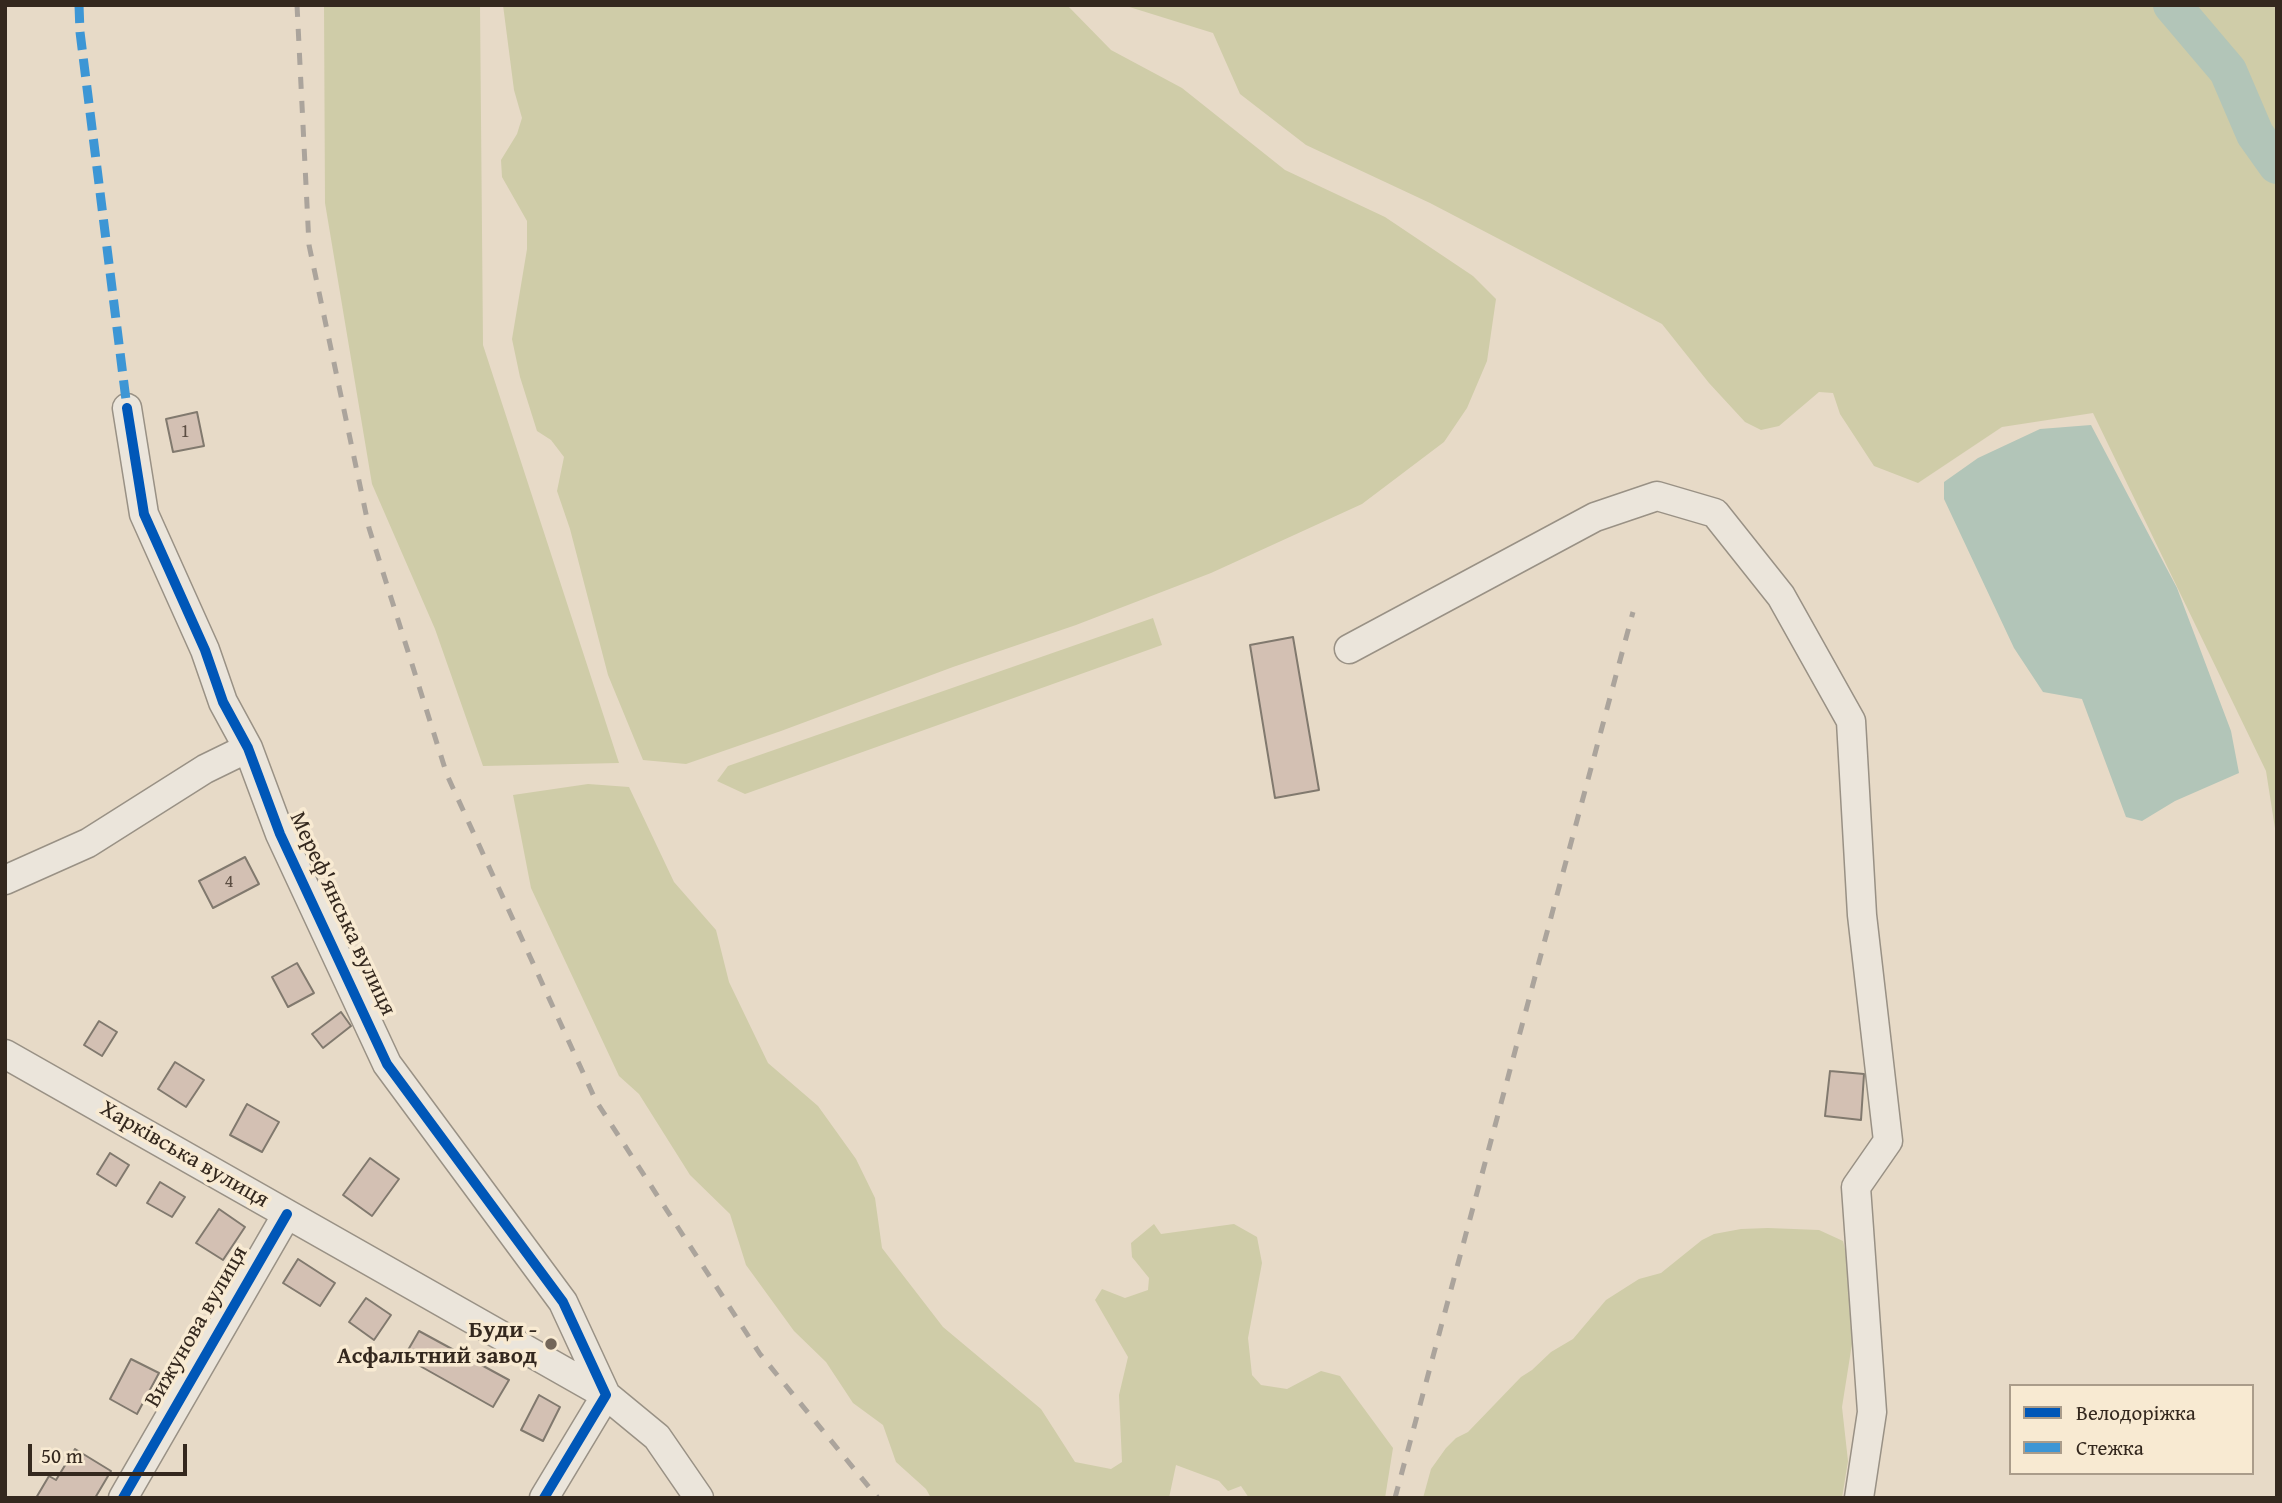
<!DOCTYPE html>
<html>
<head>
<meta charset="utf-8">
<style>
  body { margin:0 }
  #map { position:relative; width:2282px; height:1503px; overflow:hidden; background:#e7dac7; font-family:"Gentium Book Plus",serif }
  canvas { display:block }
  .frame { position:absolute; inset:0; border:7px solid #34281e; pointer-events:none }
  .legend { position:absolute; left:2009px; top:1384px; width:245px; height:91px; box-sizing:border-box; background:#f8ead2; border:2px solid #aa9c8a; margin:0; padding:9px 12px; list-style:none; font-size:21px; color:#34281e }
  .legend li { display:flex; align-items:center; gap:14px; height:35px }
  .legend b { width:35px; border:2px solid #aa9c8a }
  .scale { position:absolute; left:28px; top:1444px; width:159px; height:32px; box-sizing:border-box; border:4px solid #34281e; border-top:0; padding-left:9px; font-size:21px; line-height:24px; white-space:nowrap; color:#34281e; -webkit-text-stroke:5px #f8ead2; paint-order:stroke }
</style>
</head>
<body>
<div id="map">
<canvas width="2282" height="1503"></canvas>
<div class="frame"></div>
<ul class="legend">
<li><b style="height:9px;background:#0057b8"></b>Велодоріжка</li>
<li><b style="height:9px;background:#3d96d5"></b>Стежка</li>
</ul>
<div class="scale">50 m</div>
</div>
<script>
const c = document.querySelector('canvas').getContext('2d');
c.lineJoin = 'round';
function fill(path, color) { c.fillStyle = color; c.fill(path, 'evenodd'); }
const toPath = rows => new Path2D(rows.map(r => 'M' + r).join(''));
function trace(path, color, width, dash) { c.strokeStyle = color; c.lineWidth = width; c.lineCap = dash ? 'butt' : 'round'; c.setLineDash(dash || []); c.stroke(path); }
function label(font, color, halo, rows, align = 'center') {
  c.font = font + ' "Gentium Book Plus",serif'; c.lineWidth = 7; c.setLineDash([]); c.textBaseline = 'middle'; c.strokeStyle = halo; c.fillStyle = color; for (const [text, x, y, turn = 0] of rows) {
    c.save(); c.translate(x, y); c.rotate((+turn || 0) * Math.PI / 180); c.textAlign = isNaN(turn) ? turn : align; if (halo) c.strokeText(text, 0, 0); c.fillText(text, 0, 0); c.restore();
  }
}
fill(toPath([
  [324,5,480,5,483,345,619,763,483,766,435,629,372,484,325,203],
  [503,5,1067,5,1111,50,1182,88,1285,170,1385,217,1473,276,1496,299,1487,361,1467,408,1444,442,1362,504,1211,573,1076,625,953,667,781,731,686,764,643,760,608,675,570,529,557,491,564,457,551,440,537,431,520,377,512,339,527,249,527,221,502,177,501,160,517,134,522,118,514,90],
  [1123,5,2277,5,2277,841,2266,771,2093,413,2002,427,1918,483,1874,466,1840,414,1833,393,1819,392,1779,426,1761,430,1745,422,1709,383,1662,324,1430,203,1306,145,1240,94,1213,33],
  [1153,618,1162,645,745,794,717,781,728,766],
  [588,784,629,787,674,882,716,930,729,982,768,1063,818,1106,856,1159,875,1198,882,1248,943,1327,1041,1409,1075,1462,1111,1469,1122,1462,1119,1395,1128,1357,1095,1300,1102,1289,1125,1298,1148,1290,1149,1278,1132,1257,1131,1243,1154,1224,1161,1234,1234,1224,1257,1237,1262,1263,1248,1338,1252,1375,1261,1385,1287,1389,1321,1371,1340,1376,1393,1448,1385,1498,1249,1498,1241,1486,1228,1491,1219,1481,1176,1465,1169,1498,931,1498,926,1489,896,1462,883,1425,853,1403,826,1362,794,1331,746,1265,730,1214,690,1175,639,1094,619,1076,531,888,513,795],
  [1768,1228,1819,1230,1843,1241,1846,1253,1852,1344,1842,1407,1848,1461,1842,1498,1423,1498,1431,1469,1446,1448,1456,1438,1468,1432,1521,1377,1532,1370,1551,1352,1573,1339,1606,1300,1639,1279,1661,1273,1702,1240,1714,1234,1741,1229]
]), '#cfcca8');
fill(toPath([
  [2091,425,2177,588,2231,731,2239,773,2175,801,2142,821,2126,817,2082,699,2043,692,2014,648,1944,499,1944,482,1978,458,2040,429]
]), '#b2c5b8');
trace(toPath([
  [2172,5,2228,71,2255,134,2277,165]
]), '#b2c5b8', 38);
const building = toPath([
  [197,412,204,446,173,452,166,419,197,412],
  [1293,637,1319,790,1275,798,1250,645,1293,637],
  [245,857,259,884,213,908,199,881,245,857],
  [297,963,314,993,288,1007,272,977,297,963],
  [341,1012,351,1026,323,1048,312,1034,341,1012],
  [99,1021,117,1032,102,1056,84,1045,99,1021],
  [175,1062,204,1080,186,1107,158,1089,175,1062],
  [1830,1071,1864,1074,1861,1120,1825,1116,1830,1071],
  [247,1104,279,1122,262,1152,230,1135,247,1104],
  [110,1153,129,1165,116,1186,97,1174,110,1153],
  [370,1158,399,1179,372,1216,343,1195,370,1158],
  [160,1182,185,1197,172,1217,147,1203,160,1182],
  [219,1209,245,1227,223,1260,196,1243,219,1209],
  [298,1259,335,1283,320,1306,283,1283,298,1259],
  [366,1298,391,1315,374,1340,349,1322,366,1298],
  [419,1331,509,1380,493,1407,404,1357,419,1331],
  [131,1359,159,1373,137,1414,110,1399,131,1359],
  [539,1395,560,1407,543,1441,521,1430,539,1395],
  [75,1449,111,1471,95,1498,36,1498,49,1476,56,1480,75,1449]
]);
fill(building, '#d3c0b3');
trace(building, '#81796e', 2);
const minor = toPath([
  [127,408,144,514,205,650,223,702,248,748,280,834,387,1064,563,1302,606,1395,544,1498],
  [1349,649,1595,517,1657,496,1715,513,1781,596,1851,721,1862,915,1888,1141,1856,1187,1872,1412,1859,1498],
  [5,880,88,843,205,769,248,748],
  [5,1054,606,1395,657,1437,699,1498],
  [123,1498,287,1214]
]);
trace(minor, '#999185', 31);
trace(minor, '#ebe5db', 28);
trace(toPath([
  [297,5,309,245,369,528,447,775,596,1101,760,1354,878,1498],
  [1395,1498,1633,612]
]), '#aba49c', 5, [12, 12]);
trace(toPath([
  [79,5,80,32,127,408]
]), '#3d96d5', 9, [18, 9]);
trace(toPath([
  [127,408,144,514,205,650,223,702,248,748,280,834,387,1064,563,1302,606,1395,544,1498],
  [123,1498,287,1214]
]), '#0057b8', 10);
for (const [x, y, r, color] of [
  [551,1344,7,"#736659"]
]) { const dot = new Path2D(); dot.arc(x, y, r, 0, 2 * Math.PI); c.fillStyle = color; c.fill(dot); trace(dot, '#f8ead2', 2.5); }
label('19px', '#5c4e43', null, [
  ["1",185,432],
  ["4",229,882]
]);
label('23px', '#34281e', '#f8ead2', [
  ["Мереф'янська вулиця",342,914,65],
  ["Харківська вулиця",184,1155,30],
  ["Вижунова вулиця",197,1327,-60]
]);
label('bold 23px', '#34281e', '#f8ead2', [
  ["Буди -",537,1331],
  ["Асфальтний завод",537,1357]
], 'right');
</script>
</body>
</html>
